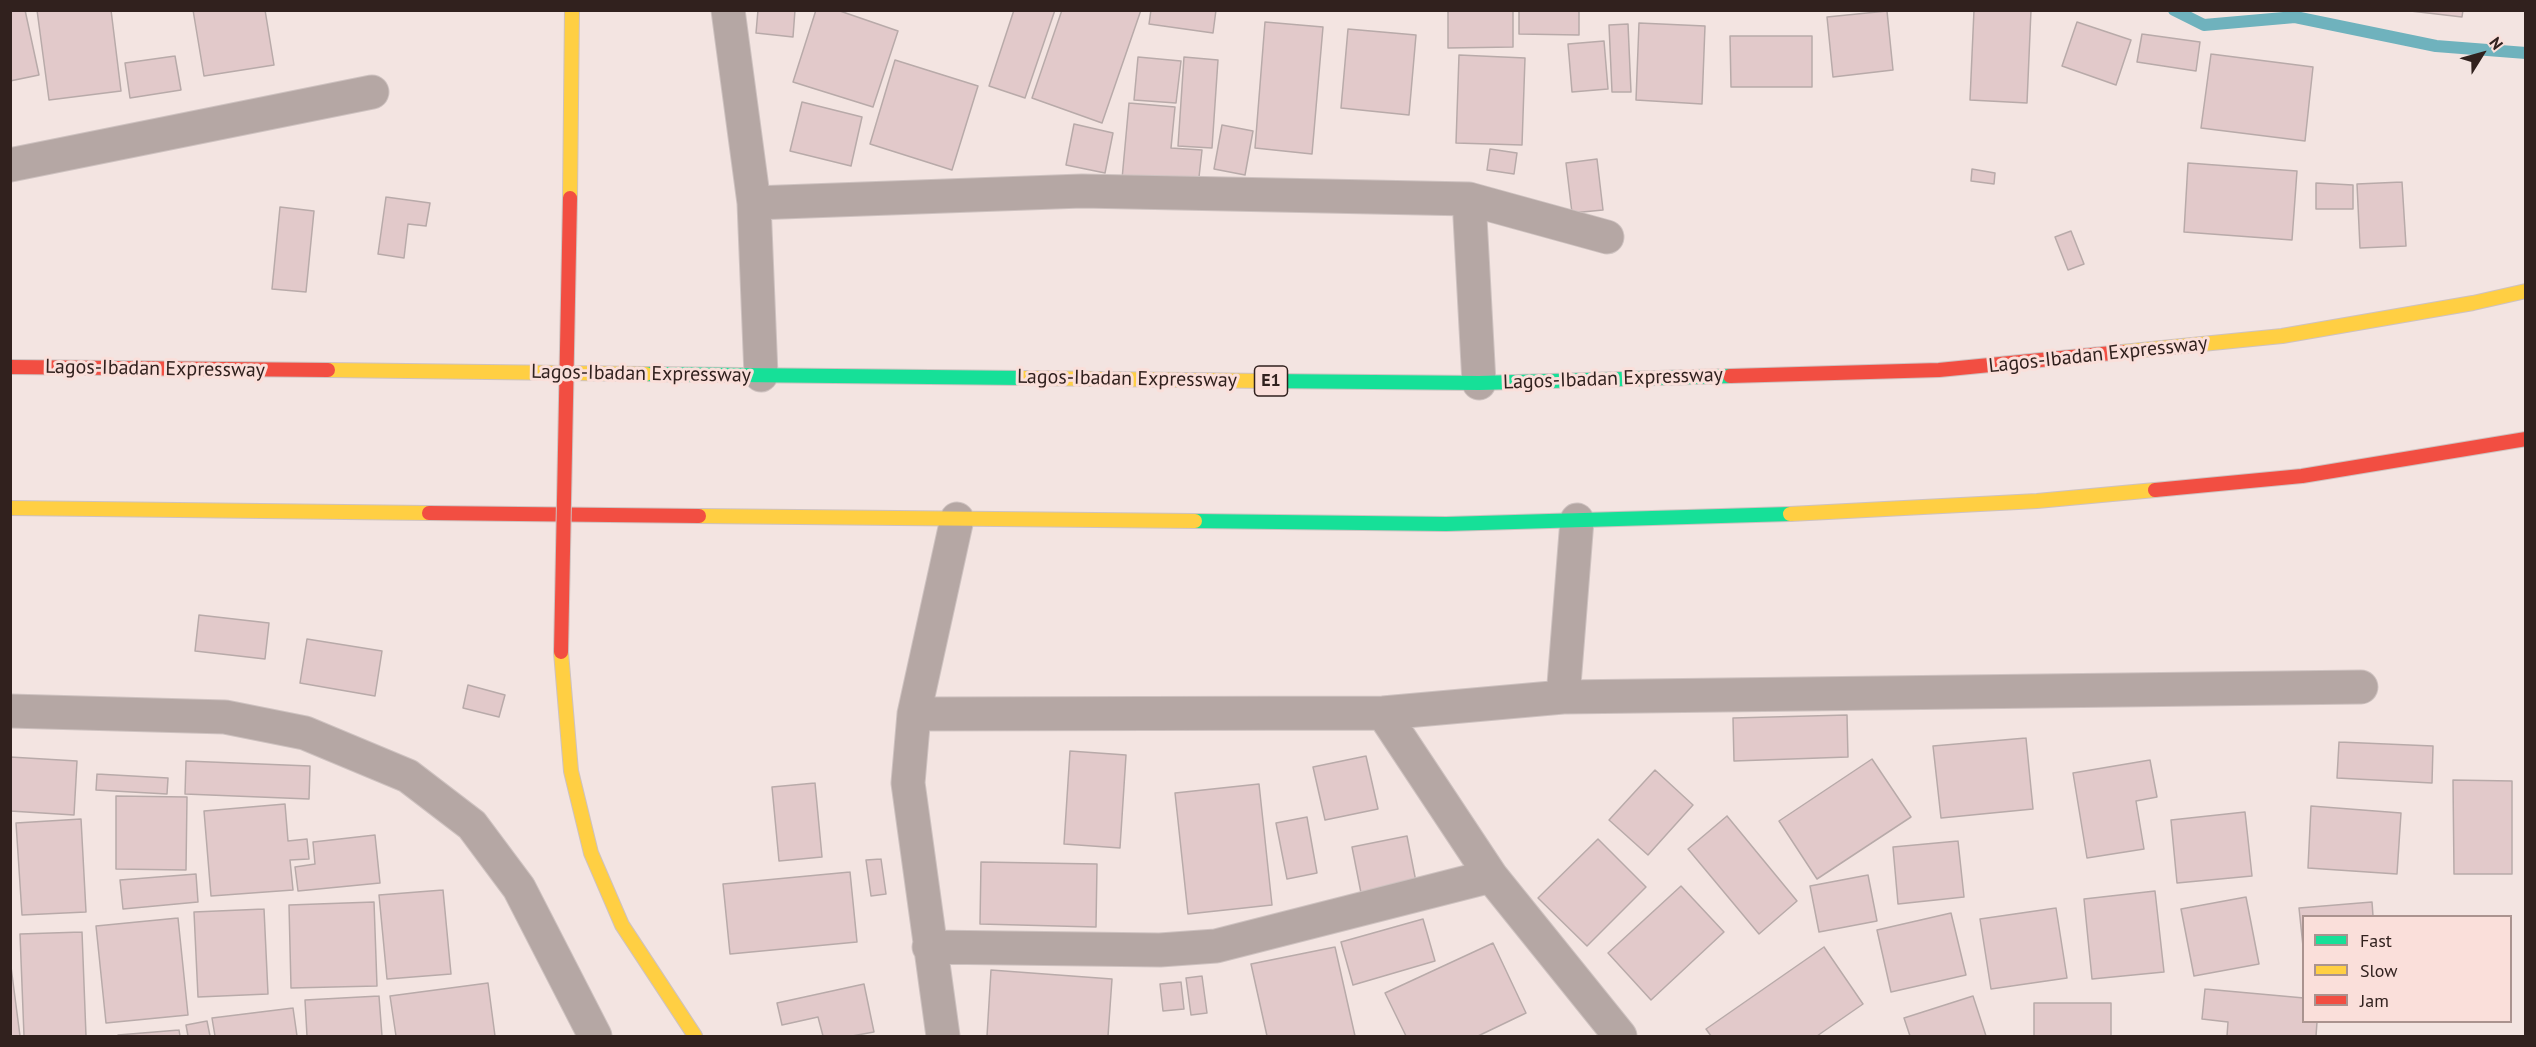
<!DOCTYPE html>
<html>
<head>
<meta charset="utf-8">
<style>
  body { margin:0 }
  #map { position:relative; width:2536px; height:1047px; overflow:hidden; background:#f3e4e1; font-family:"PT Sans",sans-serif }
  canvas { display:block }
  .frame { position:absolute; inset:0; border:12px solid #31211e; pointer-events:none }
  .legend { position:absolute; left:2302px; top:915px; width:210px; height:108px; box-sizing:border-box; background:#fadfda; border:2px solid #aa938f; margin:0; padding:8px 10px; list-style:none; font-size:18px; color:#31211e }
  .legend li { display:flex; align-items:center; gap:12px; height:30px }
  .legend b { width:30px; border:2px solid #aa938f }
  .north { position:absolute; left:2452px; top:24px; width:60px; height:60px; -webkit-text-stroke:4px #fadfda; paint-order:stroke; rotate:53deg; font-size:16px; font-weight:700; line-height:24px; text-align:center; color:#31211e }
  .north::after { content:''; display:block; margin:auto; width:21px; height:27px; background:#31211e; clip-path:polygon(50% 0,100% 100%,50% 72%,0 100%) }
</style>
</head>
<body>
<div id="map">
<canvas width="2536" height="1047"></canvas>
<div class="frame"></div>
<ul class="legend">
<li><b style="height:8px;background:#16e098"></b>Fast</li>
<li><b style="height:8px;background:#ffcf43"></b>Slow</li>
<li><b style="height:8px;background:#f24e42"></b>Jam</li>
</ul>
<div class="north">N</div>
</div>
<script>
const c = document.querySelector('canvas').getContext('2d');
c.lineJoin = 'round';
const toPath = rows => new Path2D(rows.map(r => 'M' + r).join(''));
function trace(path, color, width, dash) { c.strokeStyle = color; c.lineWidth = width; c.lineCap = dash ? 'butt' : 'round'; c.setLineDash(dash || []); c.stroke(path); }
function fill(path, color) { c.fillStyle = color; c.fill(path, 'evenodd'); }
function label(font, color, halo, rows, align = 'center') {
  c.font = font + ' "PT Sans",sans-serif'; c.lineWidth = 6; c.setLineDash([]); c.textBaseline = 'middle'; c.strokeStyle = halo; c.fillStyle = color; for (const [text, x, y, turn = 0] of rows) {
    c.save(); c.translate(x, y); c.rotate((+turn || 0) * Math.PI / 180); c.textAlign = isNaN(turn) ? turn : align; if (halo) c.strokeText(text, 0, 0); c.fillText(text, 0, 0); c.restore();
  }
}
trace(toPath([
  [2174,10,2204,25,2295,17,2436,46,2526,53]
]), '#6fb2bd', 12);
const building = toPath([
  [10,10,25,10,39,75,10,81,10,10],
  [37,10,111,10,121,91,49,100,37,10],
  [193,10,265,10,274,65,204,76,193,10],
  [758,10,795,10,793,37,756,33,758,10],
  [816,10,837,10,898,31,873,107,793,82,816,10],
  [1014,10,1055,10,1025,98,989,86,1014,10],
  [1062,10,1141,10,1102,123,1032,98,1062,10],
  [1151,10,1216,10,1213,33,1149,24,1151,10],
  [1448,10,1513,10,1513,47,1448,48,1448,10],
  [1519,10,1579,10,1579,35,1519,34,1519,10],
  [1974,10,2031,10,2027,103,1970,100,1974,10],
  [2402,10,2463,10,2462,17,2402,10],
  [1887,11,1893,70,1833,77,1827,17,1887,11],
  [1265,22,1323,27,1312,154,1255,148,1265,22],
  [2077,22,2131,40,2116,85,2062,66,2077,22],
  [1639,23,1705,26,1702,104,1636,100,1639,23],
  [1628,24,1631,92,1612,92,1609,25,1628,24],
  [1348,29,1416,35,1409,115,1341,108,1348,29],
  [2142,34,2200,42,2196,71,2137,62,2142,34],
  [1730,36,1812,36,1812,87,1731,87,1730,36],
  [1604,41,1608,89,1572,92,1568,44,1604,41],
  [2211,54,2313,67,2305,141,2201,128,2211,54],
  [1459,55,1525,58,1522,145,1456,143,1459,55],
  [175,56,181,90,130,98,125,63,175,56],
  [1138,57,1181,61,1176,103,1134,100,1138,57],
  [1184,57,1218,60,1212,148,1178,146,1184,57],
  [895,60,978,86,952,170,870,144,895,60],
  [802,102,862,117,851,166,790,151,802,102],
  [1129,103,1175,107,1171,148,1202,150,1198,186,1122,179,1129,103],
  [1074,124,1113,133,1105,173,1066,165,1074,124],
  [1222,125,1253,131,1245,175,1214,169,1222,125],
  [1490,149,1517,153,1514,174,1487,170,1490,149],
  [1597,159,1603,210,1572,213,1566,163,1597,159],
  [2188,163,2297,171,2292,240,2184,232,2188,163],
  [1972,169,1995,173,1994,184,1971,181,1972,169],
  [2402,182,2406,246,2360,248,2357,184,2402,182],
  [2316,183,2353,185,2353,209,2316,209,2316,183],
  [386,197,430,203,426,226,408,224,404,258,378,254,386,197],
  [280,207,314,211,306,292,272,289,280,207],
  [2071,231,2084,264,2068,270,2055,237,2071,231],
  [199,615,269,623,265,659,195,651,199,615],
  [307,639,382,651,375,696,300,683,307,639],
  [468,685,505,695,499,717,463,708,468,685],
  [1847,715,1848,757,1734,761,1733,718,1847,715],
  [2026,738,2033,809,1941,818,1933,746,2026,738],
  [2339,742,2433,746,2432,783,2337,778,2339,742],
  [1070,751,1126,755,1120,848,1064,844,1070,751],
  [1366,756,1378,809,1325,820,1313,767,1366,756],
  [10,757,77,761,74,815,10,811,10,757],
  [1872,759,1911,817,1817,879,1779,821,1872,759],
  [2150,760,2157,797,2136,801,2144,849,2087,858,2073,773,2150,760],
  [186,761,310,766,309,799,185,794,186,761],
  [1655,770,1693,805,1648,855,1609,820,1655,770],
  [97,774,168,778,167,794,96,790,97,774],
  [2453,780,2512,781,2512,874,2454,874,2453,780],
  [815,783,822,857,779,861,772,787,815,783],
  [1259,784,1272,905,1188,914,1175,793,1259,784],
  [116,796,187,797,186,870,116,869,116,796],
  [285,804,288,841,307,839,309,859,290,860,293,890,211,896,204,811,285,804],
  [2311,806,2401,813,2397,874,2308,868,2311,806],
  [2245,812,2252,876,2177,883,2171,820,2245,812],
  [1727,816,1797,901,1759,934,1688,849,1727,816],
  [1307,817,1317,873,1287,879,1276,823,1307,817],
  [81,819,86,912,22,915,16,823,81,819],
  [375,835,380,883,298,891,295,867,315,864,313,842,375,835],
  [1407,836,1417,887,1362,898,1352,847,1407,836],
  [1598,839,1646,887,1587,946,1538,898,1598,839],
  [1958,841,1964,897,1898,904,1893,847,1958,841],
  [881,859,886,894,871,896,866,860,881,859],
  [981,862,1097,864,1096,927,980,924,981,862],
  [850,872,857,942,730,954,723,884,850,872],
  [196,874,198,902,123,909,120,880,196,874],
  [1868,875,1877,921,1819,932,1810,886,1868,875],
  [1681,886,1724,932,1651,1000,1608,953,1681,886],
  [443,890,451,974,387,979,379,895,443,890],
  [2155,891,2164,972,2092,979,2084,899,2155,891],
  [2246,897,2259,964,2194,976,2181,909,2246,897],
  [374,902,377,986,291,988,289,905,374,902],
  [2372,902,2373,916,2304,916,2304,956,2299,908,2372,902],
  [2056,908,2067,978,1991,989,1980,919,2056,908],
  [264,909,268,994,198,997,194,912,264,909],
  [1951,913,1966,975,1891,992,1877,930,1951,913],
  [178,918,188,1015,106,1023,96,926,178,918],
  [1423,919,1435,961,1353,985,1341,942,1423,919],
  [82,932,86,1036,24,1036,20,934,82,932],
  [1493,943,1526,1013,1478,1036,1406,1036,1385,993,1493,943],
  [1335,947,1355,1036,1267,1036,1251,964,1335,947],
  [1824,947,1863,1004,1817,1036,1711,1036,1706,1029,1824,947],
  [10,959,20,1036,10,1036,10,959],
  [991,970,1112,979,1108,1036,987,1036,991,970],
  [1202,976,1207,1013,1191,1015,1186,978,1202,976],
  [1181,982,1184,1009,1163,1011,1160,984,1181,982],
  [488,983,495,1036,396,1036,390,996,488,983],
  [864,984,874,1032,852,1036,823,1036,818,1017,782,1025,777,1003,864,984],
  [2205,989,2304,998,2304,1022,2317,1022,2316,1036,2227,1036,2228,1022,2202,1019,2205,989],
  [379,996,382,1036,307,1036,305,1000,379,996],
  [1973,996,1986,1036,1910,1036,1904,1018,1973,996],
  [2034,1003,2111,1003,2111,1036,2034,1036,2034,1003],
  [293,1008,297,1036,215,1036,212,1018,293,1008],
  [207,1021,210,1036,188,1036,186,1025,207,1021],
  [179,1030,180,1036,119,1036,118,1035,179,1030]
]);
fill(building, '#e2c9ca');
trace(building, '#b8aaa9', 1.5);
const street = toPath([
  [728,10,754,203,761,375],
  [10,165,372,92],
  [1469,199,1479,383],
  [754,203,1082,191,1469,199,1607,237],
  [1563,697,1577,520],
  [10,711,225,717,305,733,408,776,472,825,519,888,595,1036],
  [1383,713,1491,876,1620,1036],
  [914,714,1383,713,1563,697,2361,687],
  [929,947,1160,950,1216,946,1491,876],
  [943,1036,908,783,914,714,957,519]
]);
const fast = toPath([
  [646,374,1024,378],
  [1267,381,1479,383,1730,376],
  [1195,521,1446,524,1790,514]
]);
const slow = toPath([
  [570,198,572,10],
  [2122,352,2282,336,2473,303,2526,291],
  [328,370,646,374],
  [1024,378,1267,381],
  [10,508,429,513],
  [1790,514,2037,501,2155,490],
  [699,516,1195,521],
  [561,652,571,771,591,853,622,925,695,1036]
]);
const jam = toPath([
  [10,367,328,370],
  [1730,376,1939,370,2122,352],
  [2155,490,2302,476,2526,439],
  [429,513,699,516]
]);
trace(street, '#cec2c0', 35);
trace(fast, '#cec2c0', 16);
trace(slow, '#cec2c0', 16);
trace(jam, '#cec2c0', 16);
trace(street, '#b5a7a4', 33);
trace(fast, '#16e098', 14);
trace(slow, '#ffcf43', 14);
trace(jam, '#f24e42', 14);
const jamBridge = toPath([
  [561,652,570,198]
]);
trace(jamBridge, '#cec2c0', 16, []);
trace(jamBridge, '#f24e42', 14);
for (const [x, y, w] of [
  [1271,381,33]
]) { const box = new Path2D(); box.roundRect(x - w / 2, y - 15, w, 30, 4.5); c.fillStyle = '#fadfda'; c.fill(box); trace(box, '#31211e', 1.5); }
label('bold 18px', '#31211e', null, [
  ["E1",1271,381]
]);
label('20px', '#31211e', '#fadfda', [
  ["Lagos-Ibadan Expressway",2098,355,-6],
  ["Lagos-Ibadan Expressway",155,369,1],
  ["Lagos-Ibadan Expressway",641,374,1],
  ["Lagos-Ibadan Expressway",1127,379,1],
  ["Lagos-Ibadan Expressway",1613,379,-2]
]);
</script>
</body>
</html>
